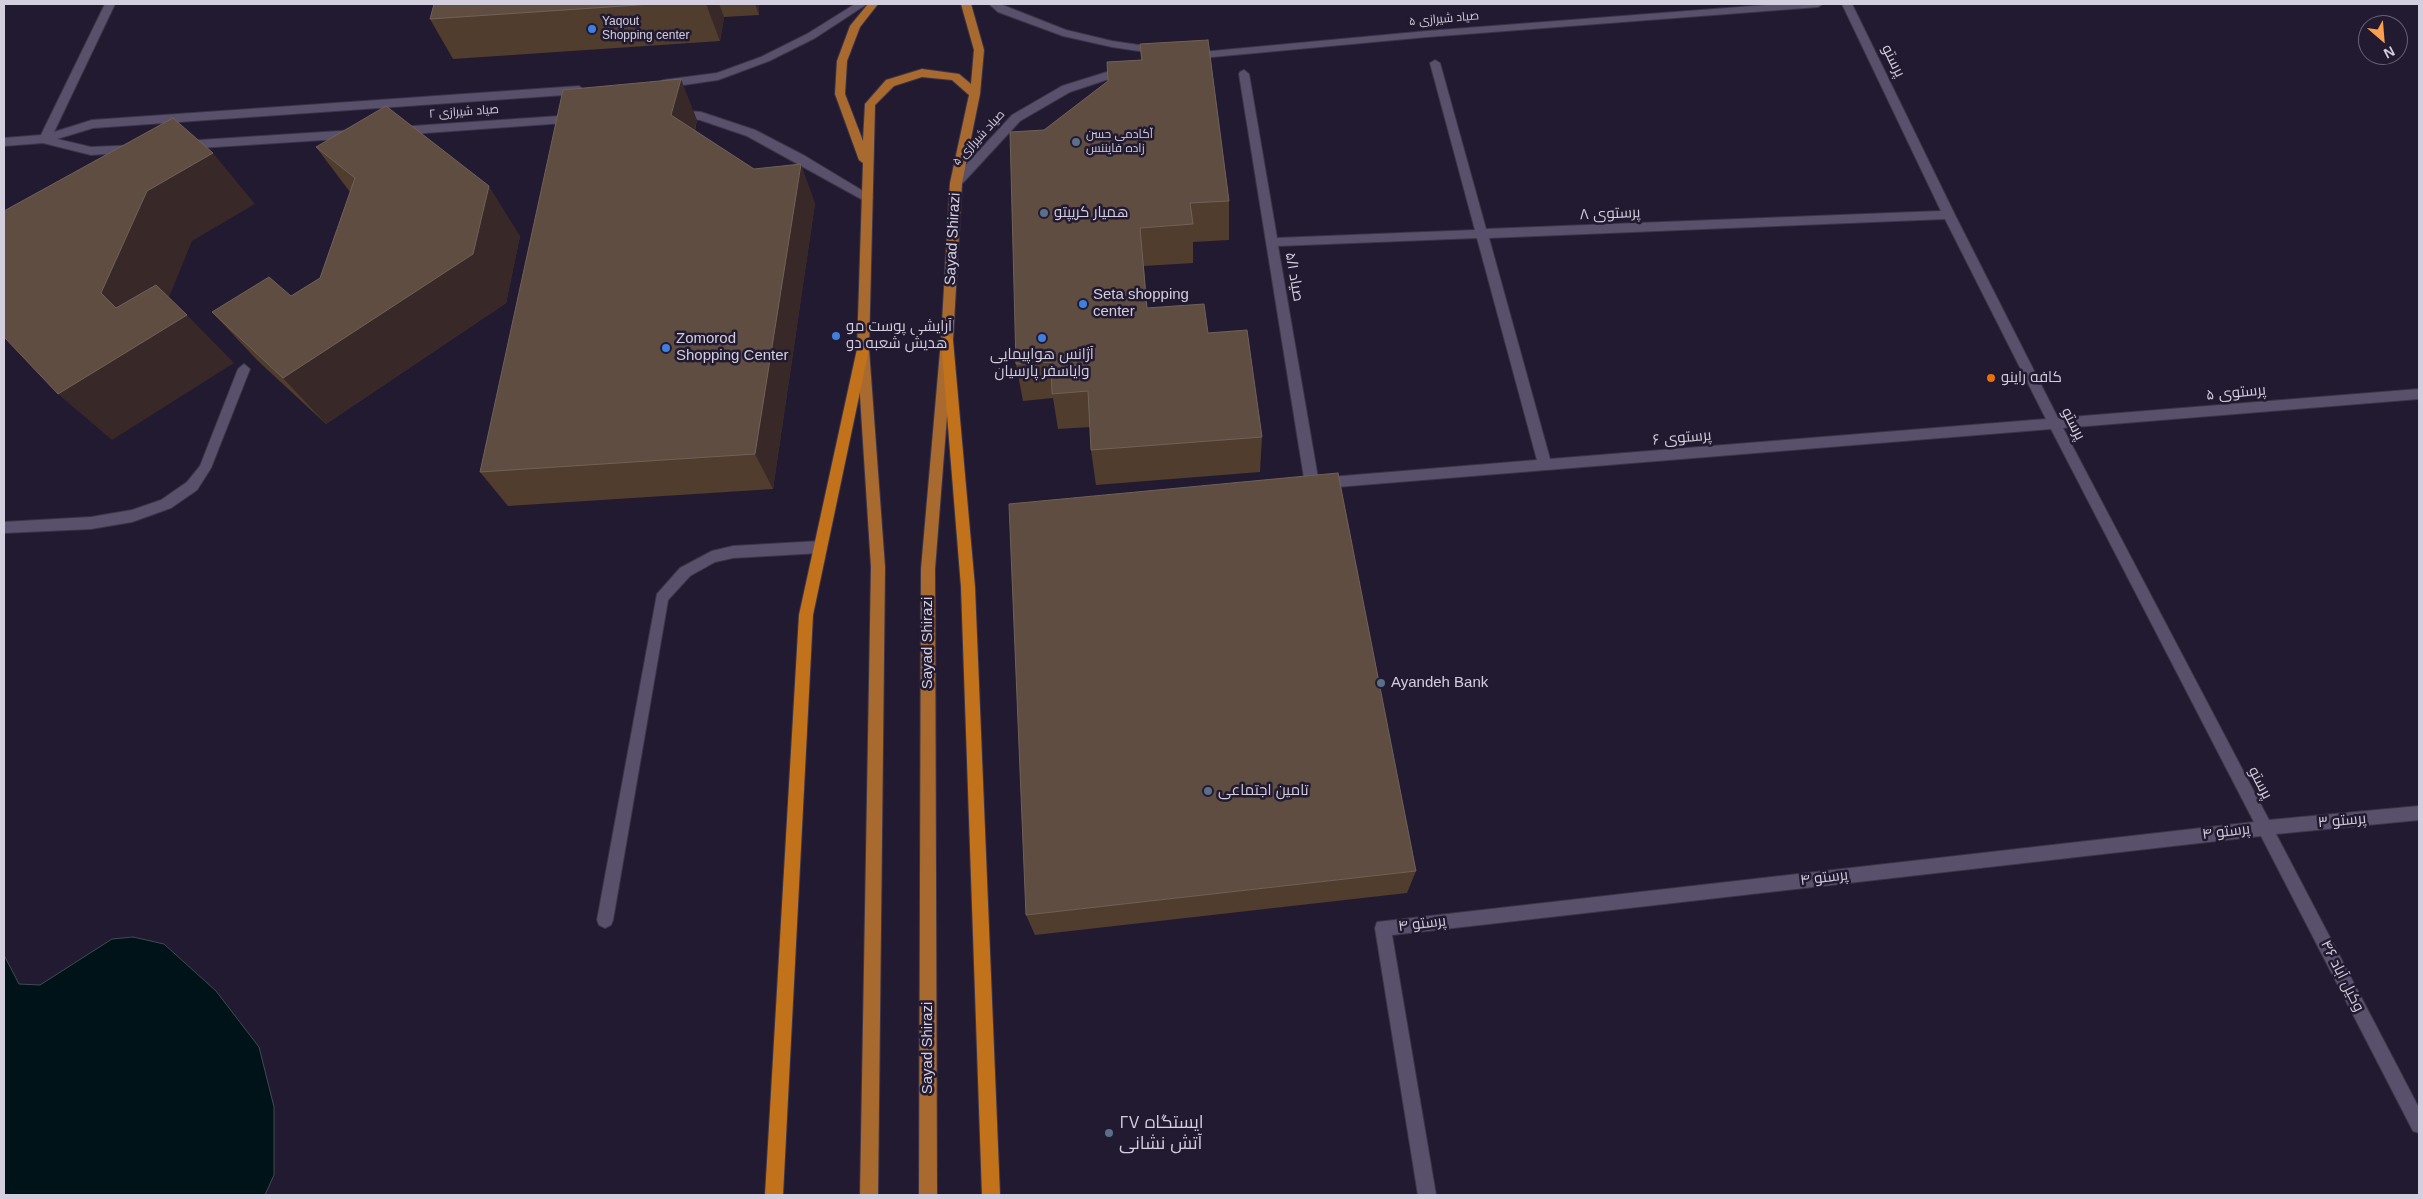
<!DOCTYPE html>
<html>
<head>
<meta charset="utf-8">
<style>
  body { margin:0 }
  #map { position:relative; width:2423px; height:1199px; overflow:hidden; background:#221a31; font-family:Arial,sans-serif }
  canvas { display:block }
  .frame { position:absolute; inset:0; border:5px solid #d3cfde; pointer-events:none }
  .north { position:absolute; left:2358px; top:15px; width:50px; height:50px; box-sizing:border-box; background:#221a31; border:1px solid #696276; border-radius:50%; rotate:153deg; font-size:14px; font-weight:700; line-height:20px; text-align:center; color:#d3cfde }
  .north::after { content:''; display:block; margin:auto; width:18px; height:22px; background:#fa9f4e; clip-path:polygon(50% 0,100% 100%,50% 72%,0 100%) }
</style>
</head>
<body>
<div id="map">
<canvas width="2423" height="1199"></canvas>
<div class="frame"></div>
<div class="north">N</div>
</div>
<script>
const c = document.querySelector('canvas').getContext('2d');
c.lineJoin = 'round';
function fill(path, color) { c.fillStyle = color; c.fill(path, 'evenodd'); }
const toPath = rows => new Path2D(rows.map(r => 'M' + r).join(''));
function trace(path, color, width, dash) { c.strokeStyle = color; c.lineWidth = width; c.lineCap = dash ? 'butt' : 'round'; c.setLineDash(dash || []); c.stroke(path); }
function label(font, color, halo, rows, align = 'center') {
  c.font = font + ' Arial,Cairo,sans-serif'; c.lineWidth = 5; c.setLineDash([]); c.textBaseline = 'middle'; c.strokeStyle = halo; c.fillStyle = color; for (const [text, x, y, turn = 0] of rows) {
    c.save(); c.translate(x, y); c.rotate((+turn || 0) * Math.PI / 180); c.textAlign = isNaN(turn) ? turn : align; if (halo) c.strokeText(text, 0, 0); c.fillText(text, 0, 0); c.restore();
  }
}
const water = toPath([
  [133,937,164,944,216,991,259,1047,274,1107,274,1175,265,1195,4,1195,4,955,19,984,40,985,112,939,133,937]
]);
fill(water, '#001319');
trace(water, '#3f4b54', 1);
const service = toPath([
  [820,541,825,543,827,547,825,551,820,553,733,558,715,562,690,576,668,600,613,920,611,925,605,928,599,925,597,920,657,594,680,568,712,551,733,546,820,541]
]);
const minor = toPath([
  [105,4,115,4,54,132,92,120,579,86,584,90,579,94,93,128,57,139,91,147,139,145,141,148,135,152,91,155,43,143,4,146,4,138,41,135,105,4],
  [855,4,867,4,815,38,769,61,718,80,663,88,658,84,663,80,717,73,761,57,807,34,855,4],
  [989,4,1000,4,1066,30,1112,41,1159,48,1164,51,1159,54,1112,47,1063,36,998,12,989,4],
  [1779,4,1823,4,1818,7,1427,37,1191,59,1186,56,1191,53,1427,31,1779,4],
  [1842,4,1852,4,1955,215,2058,418,2419,389,2419,399,2063,428,2269,820,2419,806,2419,820,2276,834,2419,1108,2419,1133,2413,1131,2261,836,1392,935,1436,1195,1418,1195,1375,928,1377,922,2254,822,2051,429,1312,489,1305,484,1239,74,1240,72,1244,70,1249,74,1277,238,1475,230,1430,63,1435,60,1440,63,1486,229,1941,211,1842,4],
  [1945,219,2046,419,1550,459,1489,238,1945,219],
  [1477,238,1537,460,1318,478,1278,246,1477,238],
  [1126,66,1130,68,1130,72,1070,92,1020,121,960,186,952,186,952,180,1012,115,1062,86,1126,66],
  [678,110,701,112,755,130,805,156,873,197,871,200,863,200,747,136,700,120,674,117,673,114,678,110],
  [574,115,579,119,578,122,398,135,393,131,398,127,574,115],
  [355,130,360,134,355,138,184,149,178,145,184,141,355,130],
  [244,364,250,369,211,468,197,490,171,508,132,522,91,529,4,533,4,522,91,517,132,510,161,500,187,482,200,466,238,369,244,364]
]);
const primary = toPath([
  [868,4,878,4,860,27,847,61,845,94,863,141,865,104,886,80,922,69,959,74,971,84,974,50,961,4,971,4,984,50,980,94,962,183,953,340,935,569,937,1195,919,1195,921,569,941,340,950,183,969,95,952,80,922,77,894,86,875,105,869,349,885,567,878,1195,860,1195,871,567,857,349,863,163,859,160,835,94,837,61,850,26,868,4]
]);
const trunk = toPath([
  [947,335,953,340,975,587,1000,1195,982,1195,961,587,941,340,947,335],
  [863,344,869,349,813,615,783,1195,765,1195,799,615,857,349,863,344]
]);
trace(service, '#3c3548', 2);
trace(minor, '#3c3548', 2);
trace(primary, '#3c3548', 2);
trace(trunk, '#3c3548', 2);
fill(service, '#59516b');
fill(minor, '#59516b');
fill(primary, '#a86a2f');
fill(trunk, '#c2721b');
fill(toPath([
  [434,4,759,4,759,15,724,17,720,41,453,59,430,19],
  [1140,44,1229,201,1229,240,1193,242,1193,263,1144,266,1147,308,1208,333,1262,437,1260,472,1096,485,1091,450,1090,427,1058,429,1053,398,1023,401,1016,364,1044,130,1108,81,1141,60],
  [697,120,695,131,754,169,815,203,773,489,508,506,480,472],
  [316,147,520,236,506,303,326,424,257,360,212,312,291,296,320,278,350,192],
  [1416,871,1407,893,1035,935,1026,915]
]), '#503d2d');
fill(toPath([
  [706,4,719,4,724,17,720,41],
  [755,4,759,4,759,15],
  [681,79,697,120,688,155,671,115],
  [213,153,255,204,192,241,153,336,187,315,234,363,112,440,58,394,101,293,147,191],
  [801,164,815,203,773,489,755,454],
  [489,186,520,236,506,303,326,424,283,378]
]), '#382827');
const building = toPath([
  [434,4,653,4,430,19,434,4],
  [1208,40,1229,201,1190,203,1193,224,1140,228,1147,308,1204,304,1208,333,1247,330,1262,437,1091,450,1088,391,1052,394,1051,362,1016,364,1010,132,1044,130,1108,81,1107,62,1142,60,1140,44,1208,40],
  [681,79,671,115,754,169,801,164,755,454,480,472,563,90,681,79],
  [386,106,489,186,473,254,283,378,212,312,269,277,291,296,320,278,355,178,316,147,386,106],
  [173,118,213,153,147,191,101,293,116,308,156,285,187,315,58,394,4,337,4,211,173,118],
  [1338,473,1416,871,1026,915,1009,504,1338,473]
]);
fill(building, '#5e4d40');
trace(building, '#706159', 1);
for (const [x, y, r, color] of [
  [592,29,5,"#3f7fe0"],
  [1076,142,5,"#5c6f8a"],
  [1044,213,5,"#5c6f8a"],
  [1083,304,5,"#3f7fe0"],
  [836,336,5,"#3f7fe0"],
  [1042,338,5,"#3f7fe0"],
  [666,348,5,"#3f7fe0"],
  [1991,378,5,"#e8710a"],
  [1381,683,5,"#5c6f8a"],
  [1208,791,5,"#5c6f8a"],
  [1109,1133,5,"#5c6f8a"]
]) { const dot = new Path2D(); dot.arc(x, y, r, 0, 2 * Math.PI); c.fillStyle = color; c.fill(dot); trace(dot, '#221a31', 2); }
label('12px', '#d3cfde', '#221a31', [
  ["صیاد شیرازی ۵",1444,19,-5],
  ["صیاد شیرازی ۲",464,112,-4],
  ["صیاد شیرازی ۵",979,138,-47]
]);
label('12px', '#d3cfde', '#221a31', [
  ["Yaqout",602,22],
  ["Shopping center",602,36],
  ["آکادمی حسن",1086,135],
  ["زاده فایننس",1086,149]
], 'left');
label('15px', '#d3cfde', '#221a31', [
  ["پرستو",1893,61,64],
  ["پرستوی ۸",1610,214,-2],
  ["Sayad Shirazi",953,239,-87],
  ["صیاد ۵/۱",1294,277,80],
  ["پرستوی ۵",2236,393,-5],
  ["پرستو",2073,424,63],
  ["پرستوی ۶",1682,438,-5],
  ["Sayad Shirazi",928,643,-90],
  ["پرستو",2260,783,63],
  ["پرستو ۳",2342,821,-5],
  ["پرستو ۴",2226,832,-7],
  ["پرستو ۴",1824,878,-7],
  ["پرستو ۴",1422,924,-7],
  ["۴۶ وکیل آباد",2342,976,63],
  ["Sayad Shirazi",928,1048,-90]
]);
label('15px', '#d3cfde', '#221a31', [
  ["همیار کریپتو",1054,213],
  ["Seta shopping",1093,295],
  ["center",1093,312],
  ["آرایشی پوست مو",846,327],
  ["هدیش شعبه دو",846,344],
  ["Zomorod",676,339],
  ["Shopping Center",676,356],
  ["آژانس هواپیمایی",1042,355,"center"],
  ["وایاسفر پارسیان",1042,372,"center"],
  ["کافه راینو",2001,378],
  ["Ayandeh Bank",1391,683],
  ["تامین اجتماعی",1218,791]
], 'left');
label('18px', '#d3cfde', '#221a31', [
  ["ایستگاه ۲۷",1119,1123],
  ["آتش نشانی",1119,1144]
], 'left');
</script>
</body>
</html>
